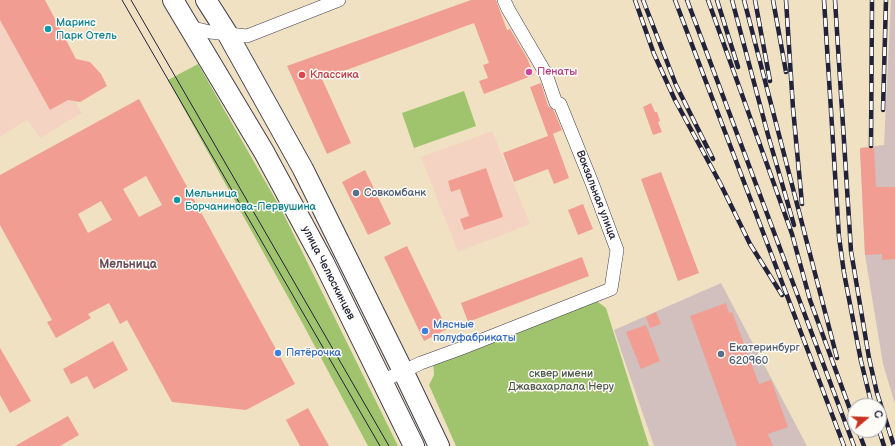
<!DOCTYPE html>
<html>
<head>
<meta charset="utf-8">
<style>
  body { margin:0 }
  #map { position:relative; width:895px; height:446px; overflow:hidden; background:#f0e1c3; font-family:"Balsamiq Sans",sans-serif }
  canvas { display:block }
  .north { position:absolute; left:847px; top:398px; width:40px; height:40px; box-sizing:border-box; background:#fdfcf7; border:1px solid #a5a5ac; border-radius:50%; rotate:71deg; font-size:11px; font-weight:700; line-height:16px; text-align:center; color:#22223b }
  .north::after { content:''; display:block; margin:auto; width:14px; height:18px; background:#c8321e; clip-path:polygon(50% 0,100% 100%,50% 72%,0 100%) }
</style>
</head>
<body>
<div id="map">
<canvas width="895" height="446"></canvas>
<div class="north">С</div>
</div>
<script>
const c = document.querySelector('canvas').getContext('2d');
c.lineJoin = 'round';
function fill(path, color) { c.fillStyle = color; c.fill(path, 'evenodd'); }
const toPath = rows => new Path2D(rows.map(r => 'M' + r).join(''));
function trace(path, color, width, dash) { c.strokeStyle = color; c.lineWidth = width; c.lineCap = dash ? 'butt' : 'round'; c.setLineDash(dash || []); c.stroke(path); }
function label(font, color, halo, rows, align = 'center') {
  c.font = font + ' "Balsamiq Sans",sans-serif'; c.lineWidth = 3; c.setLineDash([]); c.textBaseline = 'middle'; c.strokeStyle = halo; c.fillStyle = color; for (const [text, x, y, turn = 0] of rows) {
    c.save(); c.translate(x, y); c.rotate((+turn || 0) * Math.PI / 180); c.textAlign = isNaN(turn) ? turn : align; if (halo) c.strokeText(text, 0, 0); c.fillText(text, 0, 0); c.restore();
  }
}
fill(toPath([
  [0,0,73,98,82,113,40,138,27,120,0,137],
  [492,131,530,224,458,252,421,157]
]), '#f5d3c2');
fill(toPath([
  [891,0,895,0,895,404,883,364,865,255,860,148,884,145],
  [721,283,779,393,807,446,654,446,614,330]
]), '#d1c0bd');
fill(toPath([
  [198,64,281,209,398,446,368,446,304,326,168,80],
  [464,91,476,126,414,148,402,113],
  [594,299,606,308,649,446,456,446,429,385,434,375,433,361]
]), '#a0c36d');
fill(toPath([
  [0,0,45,0,76,59,90,62,101,74,107,86,80,102,68,100,50,110,0,20],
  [471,0,496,0,507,30,510,29,527,58,534,75,484,94,479,81,488,78,483,65,489,63,474,23,322,79,351,143,327,154,287,66],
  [541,83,548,106,554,111,562,130,548,136,530,87],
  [139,99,295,384,246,410,172,402,127,320,120,324,109,303,88,314,91,318,56,338,47,322,52,320,0,225,0,175],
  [146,176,162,205,139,217,123,189],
  [101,201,112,220,88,233,78,214],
  [651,103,655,112,657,112,660,121,658,122,662,132,653,135,643,107],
  [553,134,569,178,554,184,548,169,514,182,503,153],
  [874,147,876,187,895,187,895,259,882,260,882,254,865,255,860,148],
  [486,168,503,217,464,230,460,219,469,216,460,189,451,192,448,181],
  [365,170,391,224,368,235,342,182],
  [661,172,699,273,678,281,641,179],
  [583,204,593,229,578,235,568,210],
  [407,246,447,329,424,341,384,257],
  [582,257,589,276,468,322,461,303],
  [726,303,729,313,732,312,759,384,771,380,788,427,768,434,773,446,737,446,690,316],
  [656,312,661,324,650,328,646,317],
  [646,325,660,361,641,369,626,332],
  [113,341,128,370,94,389,87,376,71,384,63,369],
  [0,348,31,401,10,413,0,395],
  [308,408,329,446,300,446,286,420],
  [68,416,79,435,60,446,15,446]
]), '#f19d92');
const street = toPath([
  [504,0,508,9,546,74,556,103],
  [189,27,210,32,247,36,339,0],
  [382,381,421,363,462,348,611,289,617,250,592,183,560,104]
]);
const primary = toPath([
  [173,0,264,152,324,263,414,446],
  [206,0,227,33,303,169,403,371,439,446]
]);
trace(street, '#413f4f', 14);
trace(primary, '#413f4f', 22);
trace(street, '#fff', 13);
trace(primary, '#fff', 20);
trace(toPath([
  [122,0,380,446],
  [131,0,389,446]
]), '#22223b', 1);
const rail = toPath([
  [635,0,654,54,675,100,720,183,750,244,782,295],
  [643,0,676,85,713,159],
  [675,0,844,446],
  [687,0,854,446],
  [708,0,792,234,810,300,855,423],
  [717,0,738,67],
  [732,0,768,135,794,225],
  [744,0,837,358],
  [755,0,770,81],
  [773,0,786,72],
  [786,0,793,108,802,204],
  [824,0,839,237,844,273,861,361,872,406],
  [835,0,851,251,869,358,877,393,894,446],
  [883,110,886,0],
  [871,146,872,0],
  [858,430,864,446],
  [879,430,884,446]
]);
trace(rail, '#22223b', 4.5);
trace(rail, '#fdfcf7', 3, [9]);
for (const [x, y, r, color] of [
  [48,29,4,"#0f9aa8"],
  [529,72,4,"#d1479c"],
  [302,75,4,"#e0444e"],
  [356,193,4,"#5c6f8a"],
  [177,200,4,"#0f9aa8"],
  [425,331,4,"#3f7fe0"],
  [278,353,4,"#3f7fe0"],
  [721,354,4,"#5c6f8a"]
]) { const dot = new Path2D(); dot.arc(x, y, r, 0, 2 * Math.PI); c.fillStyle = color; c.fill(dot); trace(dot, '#fdfcf7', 1.5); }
label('11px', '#0d838f', '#fdfcf7', [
  ["Маринс",56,23],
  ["Парк Отель",56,36],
  ["Мельница",185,194],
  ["Борчанинова-Первушина",185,207]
], 'left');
label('11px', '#b23c85', '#fdfcf7', [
  ["Пенаты",537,72]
], 'left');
label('11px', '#be3a42', '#fdfcf7', [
  ["Классика",310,75]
], 'left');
label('11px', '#4e5e75', '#fdfcf7', [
  ["Совкомбанк",364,193],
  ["Екатеринбург",729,348],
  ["620960",729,361]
], 'left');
label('11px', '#22223b', '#fdfcf7', [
  ["Вокзальная улица",596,195,69],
  ["улица Челюскинцев",328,273,63]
]);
label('11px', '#366cbe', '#fdfcf7', [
  ["Мясные",433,325],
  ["полуфабрикаты",433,338],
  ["Пятёрочка",286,353]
], 'left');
label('11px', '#4e5a4c', '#fdfcf7', [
  ["сквер имени",561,374],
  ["Джавахарлала Неру",561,387]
]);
label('bold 12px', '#6a4d59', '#fdfcf7', [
  ["Мельница",128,265]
]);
</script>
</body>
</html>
